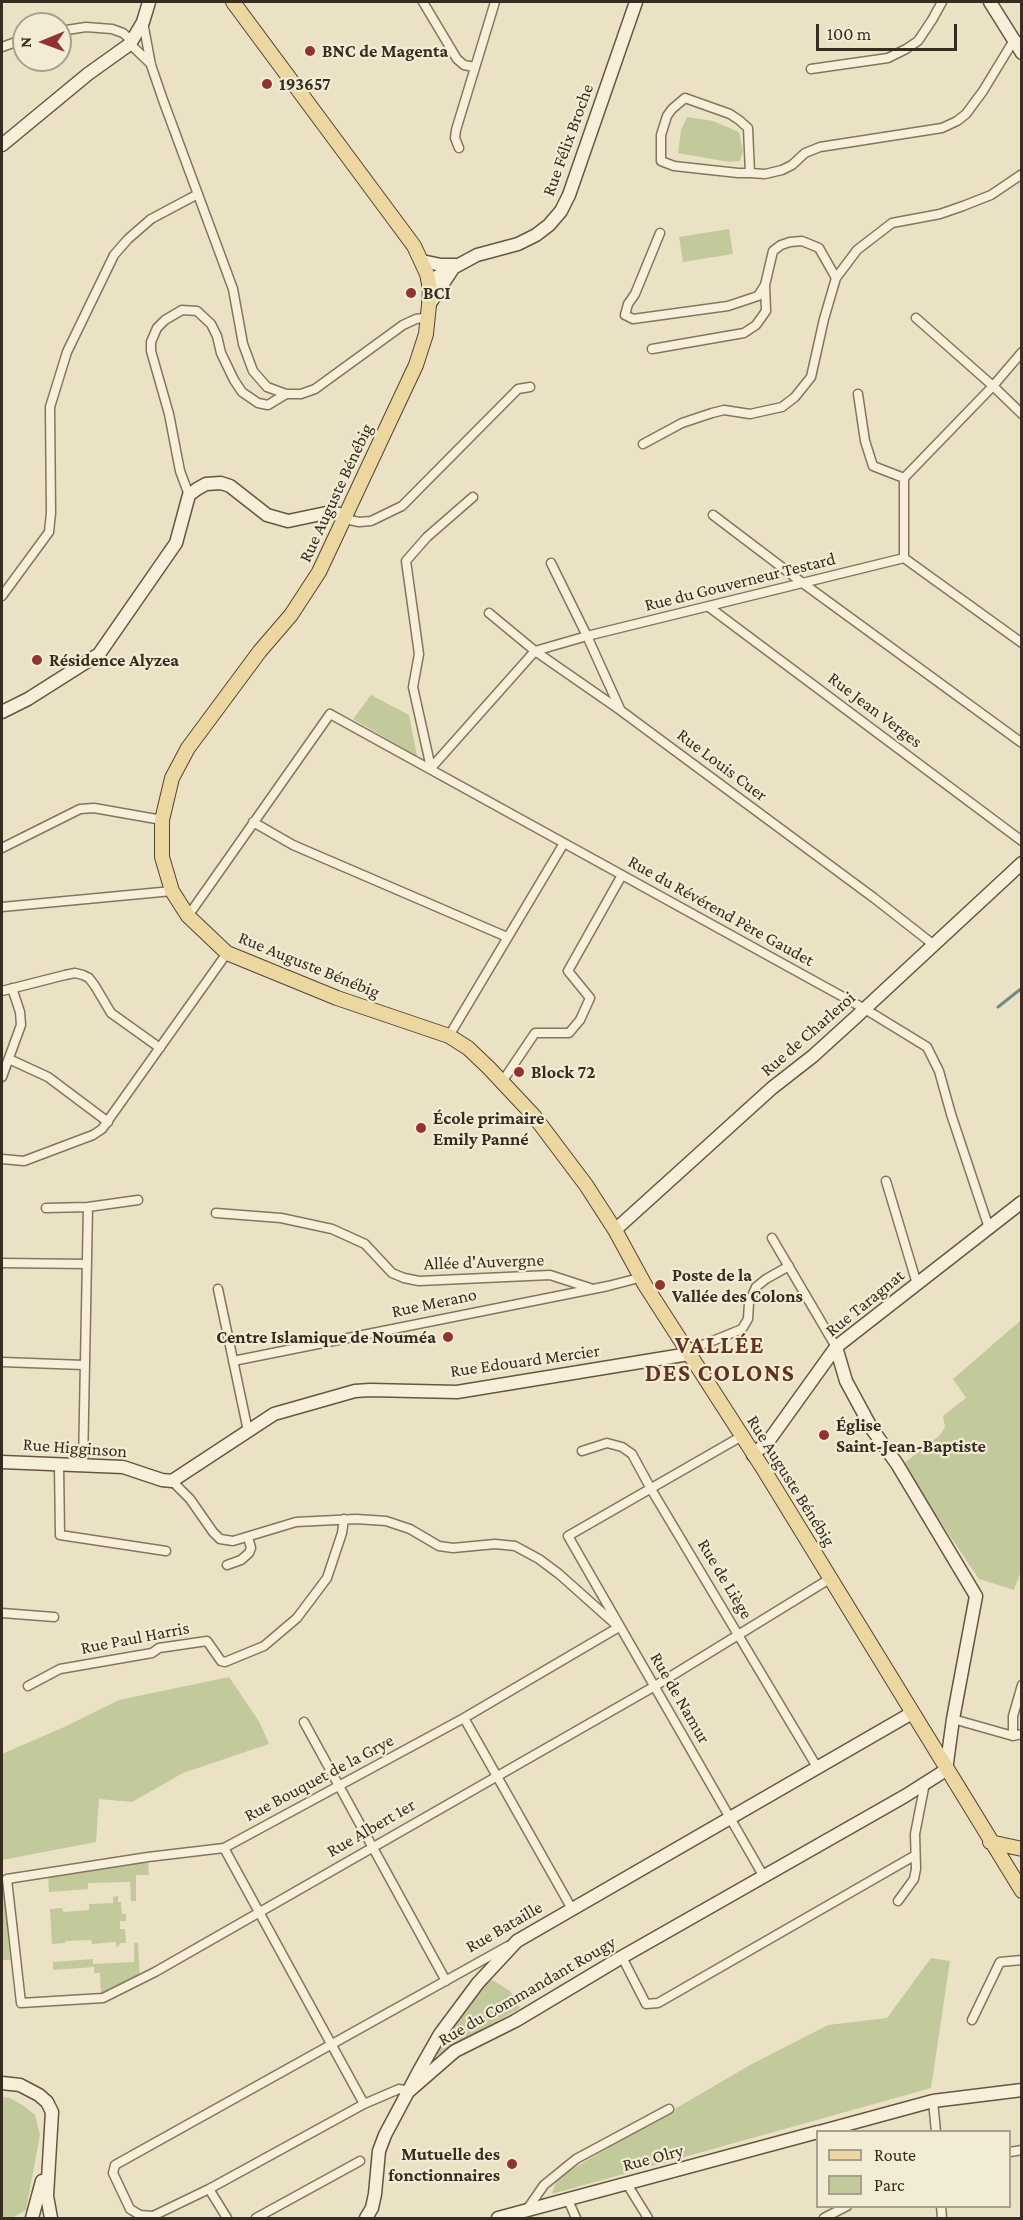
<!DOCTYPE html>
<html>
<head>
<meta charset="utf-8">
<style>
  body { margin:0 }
  #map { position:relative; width:1023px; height:2220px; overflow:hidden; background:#ebe2c6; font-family:"Crimson Pro",serif }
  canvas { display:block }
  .frame { position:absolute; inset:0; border:3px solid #372c20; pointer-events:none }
  .legend { position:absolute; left:816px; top:2130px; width:195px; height:78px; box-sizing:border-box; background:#f3ecd5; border:2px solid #a89f8d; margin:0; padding:8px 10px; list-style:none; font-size:18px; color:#372c20 }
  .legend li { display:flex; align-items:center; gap:12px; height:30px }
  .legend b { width:30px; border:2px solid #a89f8d }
  .north { position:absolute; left:12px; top:12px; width:60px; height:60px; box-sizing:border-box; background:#f3ecd5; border:2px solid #a89f8d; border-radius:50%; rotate:269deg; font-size:16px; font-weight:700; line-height:24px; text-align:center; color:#372c20 }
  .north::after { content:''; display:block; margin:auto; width:21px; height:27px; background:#913331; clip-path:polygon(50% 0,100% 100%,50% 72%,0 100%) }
  .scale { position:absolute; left:816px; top:24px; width:141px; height:27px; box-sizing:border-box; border:3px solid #372c20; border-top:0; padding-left:8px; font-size:18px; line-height:21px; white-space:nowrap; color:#372c20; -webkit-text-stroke:4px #f3ecd5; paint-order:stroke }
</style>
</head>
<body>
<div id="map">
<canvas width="1023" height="2220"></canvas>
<div class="frame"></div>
<ul class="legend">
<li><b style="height:8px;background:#ecd7a1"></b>Route</li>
<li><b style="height:16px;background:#c2c99b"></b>Parc</li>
</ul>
<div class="north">N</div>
<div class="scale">100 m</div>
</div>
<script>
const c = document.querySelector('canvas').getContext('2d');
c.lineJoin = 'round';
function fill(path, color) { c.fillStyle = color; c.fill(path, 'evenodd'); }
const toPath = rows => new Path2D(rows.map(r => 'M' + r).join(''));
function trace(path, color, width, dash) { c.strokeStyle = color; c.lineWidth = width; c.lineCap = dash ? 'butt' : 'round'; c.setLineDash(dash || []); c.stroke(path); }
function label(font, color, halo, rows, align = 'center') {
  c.font = font + ' "Crimson Pro",serif'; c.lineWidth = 4.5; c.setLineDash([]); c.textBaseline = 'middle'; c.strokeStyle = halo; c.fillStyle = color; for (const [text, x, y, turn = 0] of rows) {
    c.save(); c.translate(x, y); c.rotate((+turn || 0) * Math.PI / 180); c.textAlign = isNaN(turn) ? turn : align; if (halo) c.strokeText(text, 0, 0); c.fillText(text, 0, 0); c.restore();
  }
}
fill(toPath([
  [687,117,713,121,739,132,743,151,740,161,729,162,678,153,681,130],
  [729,229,733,254,683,262,679,237],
  [371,695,409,715,417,756,353,719],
  [1021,1320,1022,1568,1014,1590,979,1579,902,1465,940,1435,945,1427,943,1416,966,1398,953,1379],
  [229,1677,260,1723,269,1744,183,1773,132,1802,99,1799,96,1842,2,1860,2,1754,62,1728,119,1700],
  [148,1857,149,1875,136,1875,136,1901,131,1901,130,1882,88,1883,88,1889,49,1892,48,1872],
  [2,1886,4,1887,10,1960,2,1960],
  [118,1896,118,1902,121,1902,122,1914,126,1914,126,1921,120,1921,120,1929,125,1929,126,1943,120,1943,119,1946,116,1947,116,1942,92,1944,91,1940,66,1941,65,1943,52,1944,50,1909,62,1908,63,1912,89,1910,89,1904,113,1903,113,1897],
  [134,1943,138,1943,140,1979,101,1998,100,1973,94,1973,94,1967,53,1970,53,1962,93,1959,93,1964,134,1962],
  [931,1958,950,1961,931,2088,552,2194,557,2178,750,2065,828,2025,887,2018],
  [486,1976,510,1991,520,2008,429,2060],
  [2,2097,10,2098,24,2106,35,2115,40,2135,26,2210,12,2218,2,2218]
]), '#c2c99b');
trace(toPath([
  [998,1007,1022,988]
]), '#6e8d87', 3);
const street = toPath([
  [423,2,457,59,464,65,474,67],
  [143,22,151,65,163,100,233,289,243,344,253,371,267,387,286,394,301,394,315,389,403,325,416,319,429,317],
  [60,31,86,27,112,29,123,33,132,41],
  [130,44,151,64],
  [2,47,24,39],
  [811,69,888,58,906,49,918,41,932,20,942,2],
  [459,148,455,138,456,130,495,2],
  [750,173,748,128,739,120,730,114,685,98,672,109,667,116,661,135,661,161,674,166,738,173,750,173,765,174,782,170,792,165,805,153,820,147,942,128,957,121,966,114,983,91,1014,40,1018,41],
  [660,233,635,294,628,304,625,315,633,319,728,306,758,296,765,285,773,251,781,245,790,242,802,241,819,248,836,278],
  [916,318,993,386,1022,414],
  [652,349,744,333,756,325,766,311,765,285],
  [858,394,865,441,873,466,904,478],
  [643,444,682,423,712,413,724,410,750,414,782,407,795,397,811,377,824,319,836,278,857,250,892,223,940,214,963,206,991,195,1022,174],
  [189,495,180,471,169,414,151,351,151,342,157,328,165,320,182,310,197,311,211,324,217,336,221,353,234,380,242,392,258,403,268,405,286,394],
  [713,515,804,584,1022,743],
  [345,519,359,522,371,521,402,506,518,389,530,387],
  [904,558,1022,643],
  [551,563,587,636,620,709],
  [2,596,49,532,51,513,50,407,67,352,114,255,128,239,151,219,198,194],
  [709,607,1022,841],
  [489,613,535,651,620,710,874,898,934,945],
  [431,768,535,651,587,636,904,558,904,478,993,386,1022,352],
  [431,768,413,687,419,654,406,561,427,537,473,497],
  [253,822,293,845,507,937],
  [2,848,80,809,94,808,162,820],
  [2,907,172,891],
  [188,916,330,714,865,1009,927,1047,939,1071,951,1114,989,1228],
  [2,991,65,975,75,973,83,975,89,978,95,986,111,1013,160,1048],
  [449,1036,564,843],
  [9,1059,48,1077,108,1122],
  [2,1077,21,1025,20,1012,12,988],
  [502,1082,535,1033,569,1033,580,1020,590,998,568,971,622,875],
  [2,1159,24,1161,93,1135,102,1129,227,953],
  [886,1181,917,1284],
  [88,1207,138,1200],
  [46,1208,88,1207,83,1465],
  [216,1213,281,1218,332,1229,365,1244,392,1273,404,1278,419,1281,550,1275,590,1288],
  [772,1238,836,1347],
  [2,1263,87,1264],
  [218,1289,248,1431],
  [686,1349,705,1344,742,1329,748,1319,749,1303,756,1287,766,1279,789,1266],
  [233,1361,608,1286,635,1279,640,1275],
  [2,1362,84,1365],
  [742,1436,568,1536,764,1877],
  [582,1451,607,1443,622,1447,632,1454,651,1489,817,1767],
  [59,1465,60,1535,166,1551],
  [172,1481,190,1499,213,1532,220,1539,233,1541,296,1522,356,1519,386,1521,410,1529,439,1546,453,1548,495,1544,515,1546,539,1559,559,1574,614,1623],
  [227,1565,241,1560,249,1553,251,1548,248,1537],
  [2,1613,54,1617],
  [619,1627,464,1718,224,1848,148,1857,7,1879,21,2003,103,1998,155,1972,655,1686,831,1578],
  [28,1686,60,1669,152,1653,159,1648,207,1641,221,1661,225,1662,264,1646,297,1618,327,1578,342,1533,344,1519],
  [464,1718,572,1909],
  [953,1719,1013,1736,1022,1734],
  [304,1722,446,1981],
  [1013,1736,1013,1716,1022,1685],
  [224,1848,364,2104],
  [898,1901,914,1879,916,1869,915,1834,925,1783],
  [622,1957,646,2004,658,2003,914,1856],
  [972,2020,1000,1962,1022,1960],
  [409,2091,399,2089,364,2104,209,2189,153,2216,140,2215,130,2209,113,2173,115,2165,508,1946],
  [933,2101,936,2132],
  [1010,2152,1022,2150],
  [627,2184,648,2218],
  [209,2189,227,2218],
  [568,2200,576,2218],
  [941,2206,942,2218],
  [526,2211,544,2185,576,2159,669,2109],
  [256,2218,360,2161],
  [824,2218,847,2206]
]);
const secondary = toPath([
  [990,2,1022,53],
  [2,145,88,74,130,44,143,22,149,2],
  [422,261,441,265,456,265],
  [429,281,477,255,518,244,536,235,549,225,561,211,569,195,636,2],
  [429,305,452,270],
  [2,712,28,699,99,654,176,543,189,495,197,489,206,484,221,483,230,486,267,515,288,521,331,512,347,516],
  [615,1230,772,1088,813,1056,857,1016,1022,863],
  [753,1455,770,1439,836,1347,1022,1202],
  [2,1462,123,1467,162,1480,172,1481,274,1414,355,1391,370,1390,457,1392,689,1354],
  [2,2083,20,2085,39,2095,47,2102,52,2112,47,2196,51,2218],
  [409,2091,455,2051,515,2021,622,1957,905,1796,946,1770,953,1719,976,1596,897,1464,872,1429,846,1381,836,1347],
  [819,2132,933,2101,1022,2090],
  [32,2218,42,2181],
  [366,2218,372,2208,375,2194,379,2151,385,2135,419,2071,440,2034,478,1983,517,1941,912,1713],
  [498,2218,818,2132]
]);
const primary = toPath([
  [233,2,414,246,427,274,430,289,429,305,426,334,416,365,319,572,291,615,260,651,188,748,172,778,162,820,162,857,172,891,188,916,227,953,337,998,449,1036,468,1048,489,1068,534,1116,586,1185,615,1230,645,1285,764,1470,1022,1891],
  [990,1842,1022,1849]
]);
trace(street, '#86745d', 11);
trace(secondary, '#685540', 15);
trace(primary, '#544231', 16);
trace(street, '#f7efd9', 8);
trace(secondary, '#f7efd9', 12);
trace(primary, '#ecd7a1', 14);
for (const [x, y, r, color] of [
  [310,51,6,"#913331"],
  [267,84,6,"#913331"],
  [411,293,6,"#913331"],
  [37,660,6,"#913331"],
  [519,1072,6,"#913331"],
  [421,1128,6,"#913331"],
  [660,1285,6,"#913331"],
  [448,1337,6,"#913331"],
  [824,1435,6,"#913331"],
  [512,2164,6,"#913331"]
]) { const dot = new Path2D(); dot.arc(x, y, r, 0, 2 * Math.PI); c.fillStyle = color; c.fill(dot); trace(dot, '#f3ecd5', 2); }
label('bold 18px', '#372c20', '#f3ecd5', [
  ["BNC de Magenta",322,51],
  ["193657",279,84],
  ["BCI",423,293],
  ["Résidence Alyzea",49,660],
  ["Block 72",531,1072],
  ["École primaire",433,1118],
  ["Emily Panné",433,1139],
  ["Poste de la",672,1275],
  ["Vallée des Colons",672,1296],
  ["Centre Islamique de Nouméa",436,1337,"right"],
  ["Église",836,1425],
  ["Saint-Jean-Baptiste",836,1446],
  ["Mutuelle des",500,2154,"right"],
  ["fonctionnaires",500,2175,"right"]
], 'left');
label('18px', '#372c20', '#f3ecd5', [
  ["Rue Félix Broche",568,140,-70],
  ["Rue Auguste Bénébig",336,493,-65],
  ["Rue du Gouverneur Testard",740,582,-14],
  ["Rue Jean Verges",875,710,37],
  ["Rue Louis Cuer",722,765,37],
  ["Rue du Révérend Père Gaudet",721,911,29],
  ["Rue Auguste Bénébig",309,965,22],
  ["Rue de Charleroi",808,1034,-41],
  ["Allée d'Auvergne",484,1262,-2],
  ["Rue Merano",434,1303,-12],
  ["Rue Taragnat",865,1303,-39],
  ["Rue Edouard Mercier",525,1361,-8],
  ["Rue Higginson",75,1448,4],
  ["Rue Auguste Bénébig",791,1481,58],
  ["Rue de Liège",725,1579,59],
  ["Rue Paul Harris",135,1638,-11],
  ["Rue de Namur",680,1698,60],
  ["Rue Bouquet de la Grye",319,1778,-28],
  ["Rue Albert 1er",371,1828,-30],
  ["Rue Bataille",504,1927,-30],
  ["Rue du Commandant Rougy",527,1991,-30],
  ["Rue Olry",653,2158,-15]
]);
c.letterSpacing = '1.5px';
label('bold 24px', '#613122', '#f3ecd5', [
  ["VALLÉE",720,1346],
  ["DES COLONS",720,1374]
]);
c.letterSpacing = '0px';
</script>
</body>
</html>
